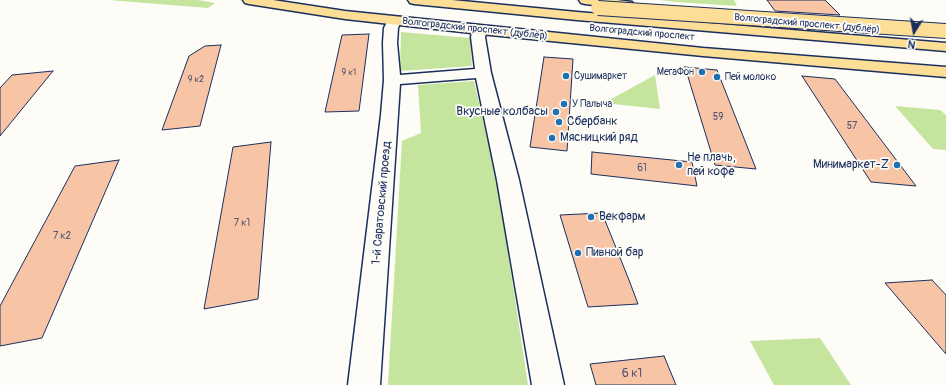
<!DOCTYPE html>
<html>
<head>
<meta charset="utf-8">
<style>
  body { margin:0 }
  #map { position:relative; width:946px; height:385px; overflow:hidden; background:#fdfcf7; font-family:Pangolin,sans-serif }
  canvas { display:block }
  .north { position:absolute; left:894px; top:12px; width:40px; height:40px; -webkit-text-stroke:3px #fdfcf7; paint-order:stroke; rotate:191deg; font-size:11px; font-weight:700; line-height:16px; text-align:center; color:#1b2f5e }
  .north::after { content:''; display:block; margin:auto; width:14px; height:18px; background:#1b2f5e; clip-path:polygon(50% 0,100% 100%,50% 72%,0 100%) }
</style>
</head>
<body>
<div id="map">
<canvas width="946" height="385"></canvas>
<div class="north">N</div>
</div>
<script>
const c = document.querySelector('canvas').getContext('2d');
c.lineJoin = 'round';
function fill(path, color) { c.fillStyle = color; c.fill(path, 'evenodd'); }
const toPath = rows => new Path2D(rows.map(r => 'M' + r).join(''));
function trace(path, color, width, dash) { c.strokeStyle = color; c.lineWidth = width; c.lineCap = dash ? 'butt' : 'round'; c.setLineDash(dash || []); c.stroke(path); }
function label(font, color, halo, rows, align = 'center') {
  c.font = font + ' Pangolin,sans-serif'; c.lineWidth = 3.5; c.setLineDash([]); c.textBaseline = 'middle'; c.strokeStyle = halo; c.fillStyle = color; for (const [text, x, y, turn = 0] of rows) {
    c.save(); c.translate(x, y); c.rotate((+turn || 0) * Math.PI / 180); c.textAlign = isNaN(turn) ? turn : align; if (halo) c.strokeText(text, 0, 0); c.fillText(text, 0, 0); c.restore();
  }
}
fill(toPath([
  [108,0,198,0,215,3,208,8],
  [660,0,734,0,737,6,676,2],
  [401,32,470,38,472,66,400,71],
  [655,75,660,109,604,103],
  [474,81,497,180,528,385,388,385,402,141,421,133,418,85],
  [895,106,940,110,946,115,946,150,933,149],
  [820,338,851,385,774,385,750,341]
]), '#c5e49d');
const building = toPath([
  [767,0,825,0,840,15,775,11,767,0],
  [369,34,359,111,325,112,342,35,369,34],
  [221,45,200,126,162,130,189,56,205,46,221,45],
  [544,57,573,59,567,151,530,147,544,57],
  [685,67,717,70,756,169,715,165,685,67],
  [53,71,0,136,0,88,12,75,53,71],
  [802,76,835,79,916,186,871,182,802,76],
  [271,142,258,299,204,309,233,147,271,142],
  [592,152,692,162,697,186,591,174,592,152],
  [119,160,42,338,0,346,0,306,75,166,119,160],
  [602,213,629,280,638,304,588,307,560,215,602,213],
  [932,280,946,295,946,354,885,283,932,280],
  [664,356,676,385,596,385,590,364,664,356]
]);
fill(building, '#f7c5a6');
trace(building, '#1b2f5e', 1);
const minor = toPath([
  [394,17,399,18,401,21,398,28,397,43,400,75,475,69,471,37,473,30,475,27,480,26,485,27,487,30,485,37,491,73,519,180,564,385,532,385,497,180,476,78,400,84,380,385,348,385,381,115,384,80,383,43,384,28,389,18,394,17]
]);
const major = toPath([
  [243,0,273,0,345,11,703,48,946,67,946,77,703,56,480,34,345,19,249,4,245,3,243,0],
  [408,0,452,0,577,12,946,43,946,51,577,20,414,4,410,3,408,0],
  [579,0,617,0,632,2,634,5,632,8,628,9,585,4,581,3,579,0]
]);
trace(minor, '#1b2f5e', 3);
trace(major, '#1b2f5e', 3);
fill(minor, '#fdfcf7');
fill(major, '#fdde96');
const majorBridge = toPath([
  [598,8,946,31]
]);
trace(majorBridge, '#1b2f5e', 16, []);
trace(majorBridge, '#fdde96', 14);
for (const [x, y, r, color] of [
  [702,72,4,"#1f6fb2"],
  [566,76,4,"#1f6fb2"],
  [717,77,4,"#1f6fb2"],
  [564,104,4,"#1f6fb2"],
  [556,112,4,"#1f6fb2"],
  [559,122,4,"#1f6fb2"],
  [552,138,4,"#1f6fb2"],
  [679,165,4,"#1f6fb2"],
  [897,165,4,"#1f6fb2"],
  [591,217,4,"#1f6fb2"],
  [578,253,4,"#1f6fb2"]
]) { const dot = new Path2D(); dot.arc(x, y, r, 0, 2 * Math.PI); c.fillStyle = color; c.fill(dot); trace(dot, '#fdfcf7', 1.5); }
label('9px', '#525470', null, [
  ["9 к1",349,73],
  ["9 к2",196,80]
]);
label('10px', '#1b2f5e', '#fdfcf7', [
  ["Волгоградский проспект (дублёр)",807,24,5],
  ["Волгоградский проспект (дублёр)",475,29,6],
  ["Волгоградский проспект",642,33,5]
]);
label('10px', '#1b2f5e', '#fdfcf7', [
  ["МегаФон",694,72,"right"],
  ["Сушимаркет",574,76],
  ["Пей молоко",725,77],
  ["У Палыча",572,104]
], 'left');
label('10px', '#525470', null, [
  ["59",718,117],
  ["57",852,126],
  ["61",642,168],
  ["7 к1",242,223],
  ["7 к2",62,236]
]);
label('12px', '#1b2f5e', '#fdfcf7', [
  ["Вкусные колбасы",548,112,"right"],
  ["Сбербанк",567,122],
  ["Мясницкий ряд",560,138],
  ["Не плачь,",687,158],
  ["пей кофе",687,172],
  ["Минимаркет-Z",889,165,"right"],
  ["Векфарм",599,217],
  ["Пивной бар",586,253]
], 'left');
label('12px', '#1b2f5e', '#fdfcf7', [
  ["1-й Саратовский проезд",382,203,-85]
]);
label('12px', '#525470', null, [
  ["6 к1",632,374]
]);
</script>
</body>
</html>
